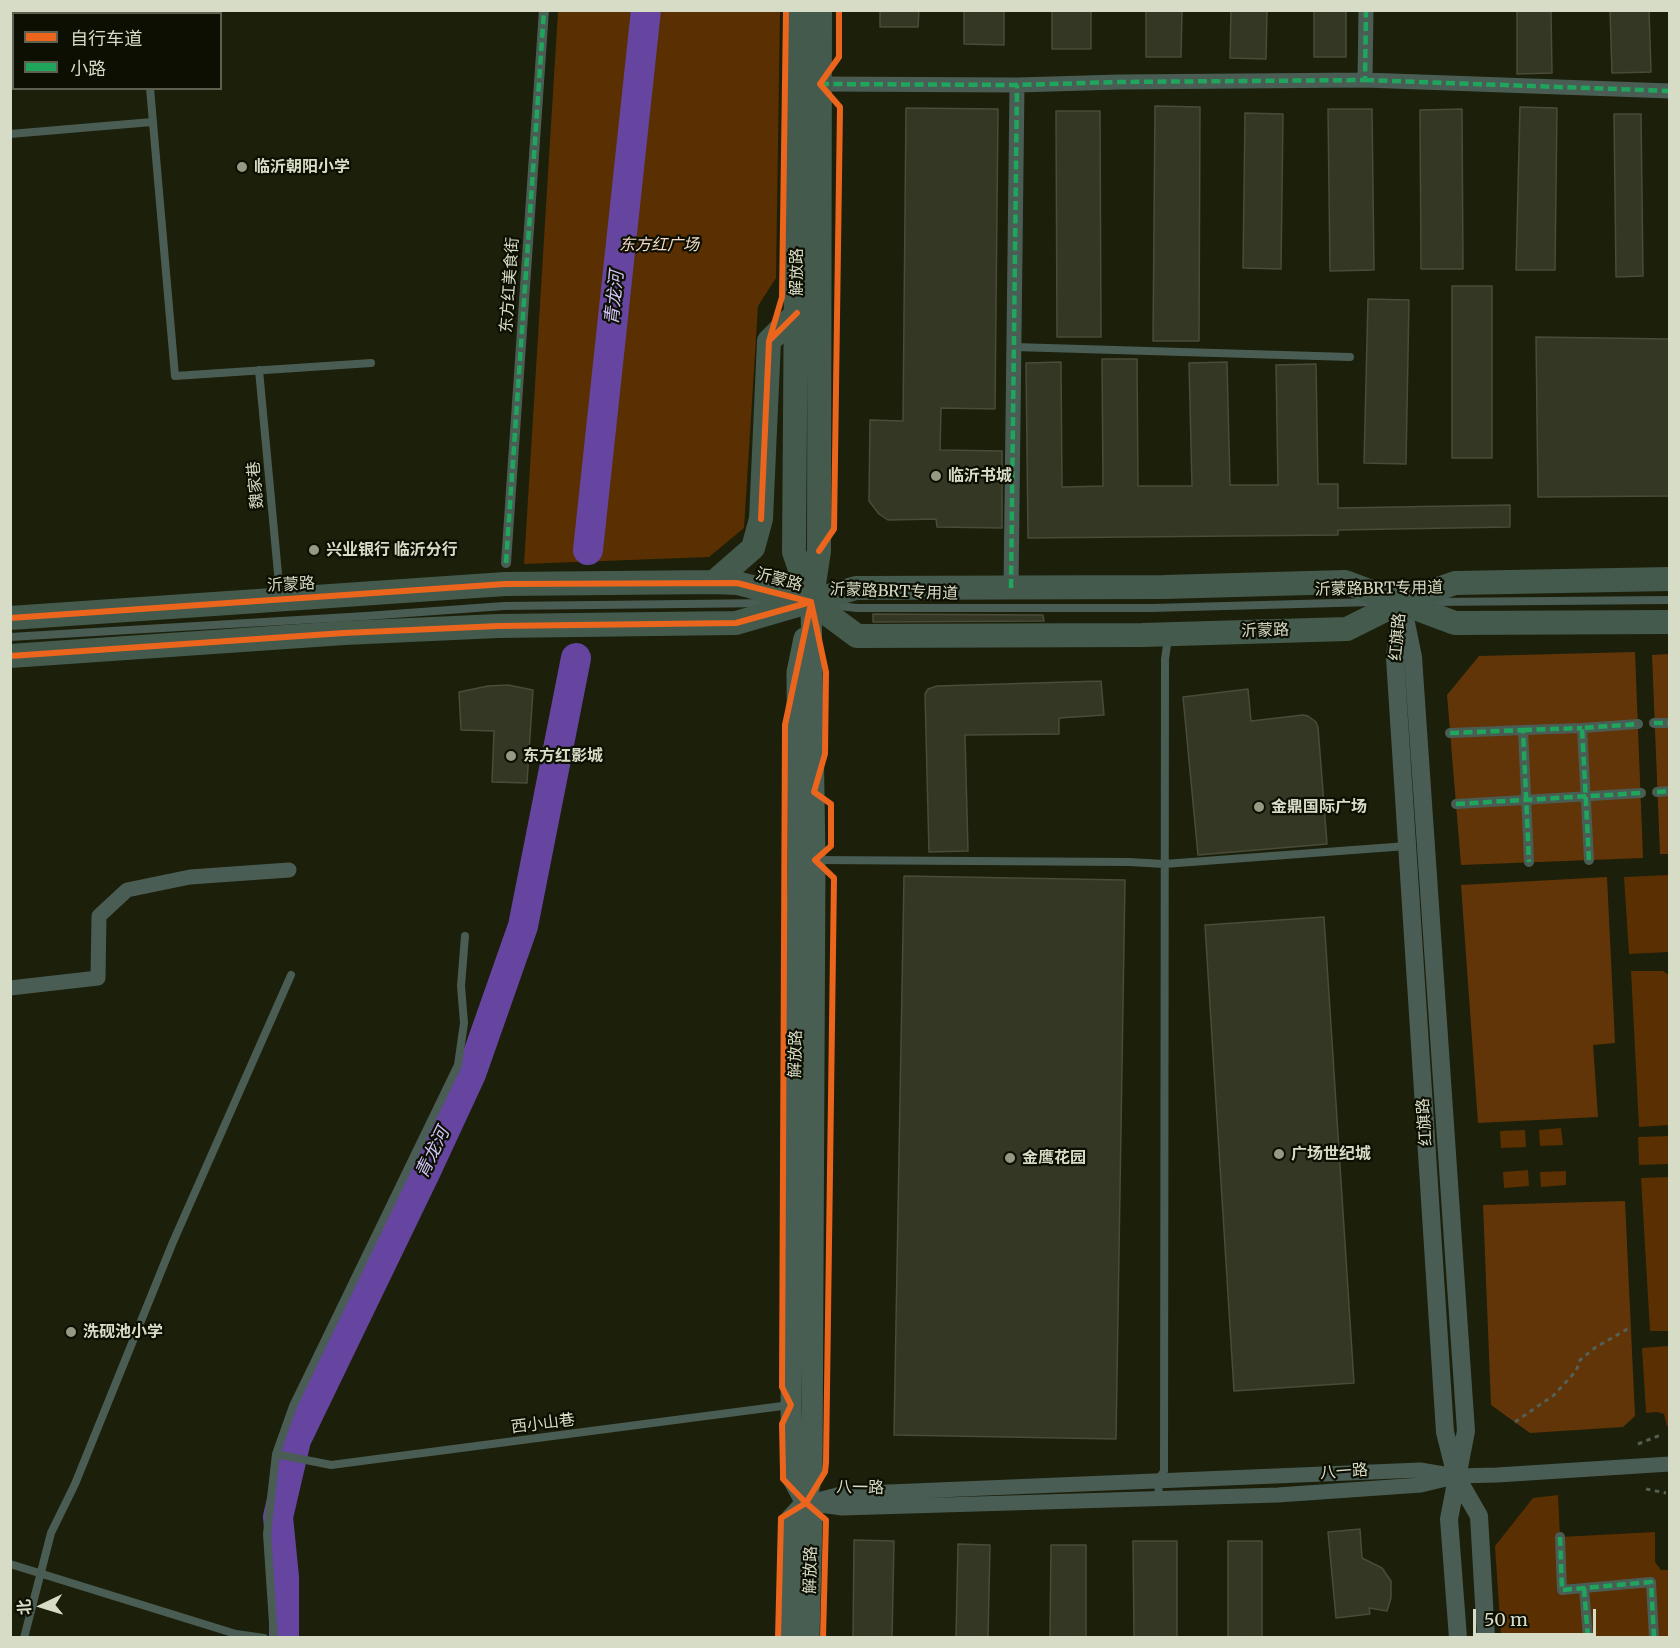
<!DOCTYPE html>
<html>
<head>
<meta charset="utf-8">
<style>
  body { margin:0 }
  #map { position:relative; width:1680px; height:1648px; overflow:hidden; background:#1c1f09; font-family:Merriweather,"Noto Sans SC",serif }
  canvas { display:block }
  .frame { position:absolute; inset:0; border:12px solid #d7dcc6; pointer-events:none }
  .legend { position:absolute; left:12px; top:12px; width:210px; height:78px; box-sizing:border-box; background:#0d0f02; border:2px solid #5e6150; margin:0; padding:8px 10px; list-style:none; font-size:18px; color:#d7dcc6 }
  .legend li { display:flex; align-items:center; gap:12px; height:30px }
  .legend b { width:30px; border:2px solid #5e6150 }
  .north { position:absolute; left:12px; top:1576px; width:60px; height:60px; -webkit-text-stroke:4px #0d0f02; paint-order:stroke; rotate:266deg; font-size:16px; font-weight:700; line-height:24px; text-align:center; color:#d7dcc6 }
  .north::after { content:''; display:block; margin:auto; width:21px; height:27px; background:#d7dcc6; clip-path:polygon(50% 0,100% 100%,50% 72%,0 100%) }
  .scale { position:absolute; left:1473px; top:1609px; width:123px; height:27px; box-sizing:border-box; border:3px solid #d7dcc6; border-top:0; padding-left:8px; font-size:18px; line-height:21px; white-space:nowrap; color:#d7dcc6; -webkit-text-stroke:4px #0d0f02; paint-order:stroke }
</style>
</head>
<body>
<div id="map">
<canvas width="1680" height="1648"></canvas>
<div class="frame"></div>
<ul class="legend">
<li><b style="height:8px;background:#eb651d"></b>自行车道</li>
<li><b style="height:8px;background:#20a55d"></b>小路</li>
</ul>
<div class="north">北</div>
<div class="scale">50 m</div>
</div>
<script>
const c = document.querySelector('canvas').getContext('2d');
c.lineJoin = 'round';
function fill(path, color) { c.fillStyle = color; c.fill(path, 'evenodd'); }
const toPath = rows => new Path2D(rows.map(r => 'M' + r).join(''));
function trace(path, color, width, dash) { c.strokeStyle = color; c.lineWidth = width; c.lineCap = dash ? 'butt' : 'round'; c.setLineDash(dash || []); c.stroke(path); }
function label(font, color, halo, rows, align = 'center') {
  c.font = font + ' Merriweather,"Noto Sans SC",serif'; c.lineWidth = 4.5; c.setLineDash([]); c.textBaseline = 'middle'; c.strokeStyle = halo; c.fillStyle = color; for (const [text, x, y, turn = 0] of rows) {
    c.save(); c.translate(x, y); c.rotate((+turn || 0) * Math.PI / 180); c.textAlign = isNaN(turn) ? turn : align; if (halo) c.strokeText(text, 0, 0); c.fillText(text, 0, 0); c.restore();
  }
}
fill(toPath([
  [558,11,780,11,776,278,758,306,744,528,709,557,524,564],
  [1669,875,1669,952,1629,954,1624,877],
  [1631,971,1663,971,1669,975,1669,1125,1639,1127],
  [1561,1128,1563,1145,1540,1146,1539,1130],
  [1525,1130,1526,1147,1501,1148,1500,1131],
  [1669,1136,1669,1164,1639,1165,1638,1137],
  [1528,1170,1529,1186,1504,1188,1503,1172],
  [1566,1171,1566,1185,1541,1187,1540,1172],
  [1669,1177,1669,1331,1650,1331,1641,1178],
  [1669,1346,1670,1425,1667,1426,1664,1414,1657,1412,1646,1413,1642,1348],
  [1558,1495,1560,1537,1655,1532,1655,1562,1661,1570,1669,1570,1669,1637,1501,1637,1495,1546,1533,1498]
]), '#5a2f01');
fill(toPath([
  [1635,652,1643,858,1461,865,1447,695,1479,656],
  [1669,654,1669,854,1660,854,1652,655],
  [1607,877,1615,1043,1593,1045,1598,1117,1478,1123,1461,885],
  [1625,1201,1635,1416,1623,1427,1530,1433,1491,1405,1483,1205]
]), '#623508');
trace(toPath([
  [588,550,646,10],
  [284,1638,284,1577,278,1517,296,1440,426,1171,471,1074,523,926,576,658]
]), '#65459f', 30);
const building = toPath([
  [880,10,919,10,918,27,880,27,880,10],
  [964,10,1004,10,1004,45,964,44,964,10],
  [1052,10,1091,10,1091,49,1052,49,1052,10],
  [1146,10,1182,10,1181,57,1146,57,1146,10],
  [1231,10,1267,10,1266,59,1230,58,1231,10],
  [1314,10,1346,10,1346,57,1314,57,1314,10],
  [1517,10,1551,10,1552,73,1517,74,1517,10],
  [1610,10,1649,10,1651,72,1612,73,1610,10],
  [1155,106,1200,107,1199,341,1153,341,1155,106],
  [1520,107,1557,108,1555,270,1516,270,1520,107],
  [906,108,998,109,995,409,941,408,940,450,1002,451,1002,528,937,527,936,519,888,520,879,514,869,501,870,420,903,421,906,108],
  [1328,109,1372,109,1374,270,1330,271,1328,109],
  [1462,109,1463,269,1421,269,1420,110,1462,109],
  [1056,111,1100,111,1101,337,1057,337,1056,111],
  [1245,113,1283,114,1281,269,1243,268,1245,113],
  [1614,114,1641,114,1643,276,1616,277,1614,114],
  [1452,286,1492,286,1492,458,1452,458,1452,286],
  [1368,299,1409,300,1406,464,1364,463,1368,299],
  [1536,337,1670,339,1670,496,1538,497,1536,337],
  [1102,359,1137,359,1138,486,1192,486,1189,363,1227,362,1230,485,1278,485,1276,365,1316,364,1318,484,1338,484,1338,508,1510,505,1510,527,1338,530,1338,535,1028,538,1026,363,1061,362,1062,487,1103,486,1102,359],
  [873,614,1043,615,1044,621,873,622,873,614],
  [1101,681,1104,715,1059,718,1059,734,965,735,968,851,929,852,925,694,928,689,937,686,1101,681],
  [508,685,533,690,527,783,492,782,494,731,461,730,459,692,488,686,508,685],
  [1248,689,1251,721,1303,715,1308,716,1316,722,1318,727,1327,844,1198,855,1183,697,1248,689],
  [904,876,1125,880,1116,1439,894,1435,904,876],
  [1324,917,1354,1383,1234,1391,1205,925,1324,917],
  [1360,1529,1362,1558,1382,1568,1391,1581,1391,1598,1387,1611,1369,1608,1370,1614,1336,1618,1328,1532,1360,1529],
  [854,1540,894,1541,892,1638,853,1638,854,1540],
  [1133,1541,1177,1541,1177,1638,1134,1638,1133,1541],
  [1228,1541,1262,1541,1262,1638,1228,1638,1228,1541],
  [958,1544,990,1545,988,1638,956,1638,958,1544],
  [1051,1545,1086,1545,1086,1638,1050,1638,1051,1545]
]);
fill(building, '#343724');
trace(building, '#494c39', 1.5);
trace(toPath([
  [1515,1422,1554,1395,1576,1371,1580,1360,1596,1347,1631,1327],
  [1638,1444,1663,1434],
  [1646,1489,1666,1493]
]), '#536056', 3, [4.5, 4.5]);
trace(toPath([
  [145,10,146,14],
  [150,88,175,376,371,363],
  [10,134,152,122],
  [1014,347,1350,357],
  [259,370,280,595],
  [1430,602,1670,600],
  [830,605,857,608,1152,608,1373,602],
  [10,637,366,616,504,606,773,603],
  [815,860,1129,862,1164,864,1407,846],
  [276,1454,293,1406,458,1065,464,1023,461,986,465,936],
  [1159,1498,1158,1481,1164,1471,1165,659,1168,638],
  [10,1564,236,1634,264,1638],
  [24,1638,51,1533,75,1484,173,1242,291,975],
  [274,1638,267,1534,276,1454,331,1465,790,1405]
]), '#495d55', 8);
trace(toPath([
  [506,563,544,10],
  [1654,723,1670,723],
  [1523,730,1582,728],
  [1450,733,1523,730,1529,862],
  [1657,792,1670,791],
  [1456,804,1641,793],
  [1589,860,1582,728,1638,724],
  [1560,1537,1562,1590,1651,1582,1654,1638],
  [1584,1588,1588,1638]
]), '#495d55', 10);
trace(toPath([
  [1365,80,1670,91],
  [820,84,1017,85,1119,82,1365,80,1366,10],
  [1011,588,1017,85],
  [10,988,98,978,99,916,127,890,190,877,289,870],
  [806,1503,841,1494,1420,1470,1456,1476,1497,1475,1670,1464],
  [813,1504,842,1508,1278,1495,1421,1485,1450,1478]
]), '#495d55', 15);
trace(toPath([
  [1401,602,1395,658,1445,1432,1456,1476,1479,1516,1486,1638],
  [1405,618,1413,657,1466,1431,1449,1519,1458,1638]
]), '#495d55', 18);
trace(toPath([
  [804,638,797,672,798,862,791,1405,792,1477,806,1503,812,1520,809,1638],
  [789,1638,791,1519,806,1503,812,1474,815,860,811,602]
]), '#485e53', 21);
trace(toPath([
  [798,10,794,552,811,602],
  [714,582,753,548,761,519,769,341,797,313],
  [812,597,819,551,820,10],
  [10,618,505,584,714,582,737,583,811,602,857,636,1142,635,1347,629,1401,602,1455,583,1670,579],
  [10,656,344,633,498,626,736,623,856,588,1164,587,1345,582,1455,623,1670,622]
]), '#445a4d', 24);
trace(toPath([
  [1365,80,1670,91],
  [820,84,1017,85,1119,82,1365,80,1366,10],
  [506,563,544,10],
  [1011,588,1017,85],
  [1654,723,1670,723],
  [1523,730,1582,728],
  [1450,733,1523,730,1529,862],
  [1657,792,1670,791],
  [1456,804,1641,793],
  [1589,860,1582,728,1638,724],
  [1560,1537,1562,1590,1651,1582,1654,1638],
  [1584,1588,1588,1638]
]), '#20a55d', 4.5, [9, 4.5]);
trace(toPath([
  [769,341,782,297,786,10],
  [761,519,769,341,797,313],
  [819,551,834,529,840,107,820,84,839,57,839,10],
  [810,608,785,725,782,1387,791,1405,782,1424,783,1472,783,1479,806,1503,826,1520,823,1638],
  [10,618,505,584,737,583,811,602],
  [10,656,344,633,498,626,736,623,811,602],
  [778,1638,781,1518,806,1503,825,1472,826,1463,834,878,815,860,831,846,831,804,814,792,825,754,826,672,811,602]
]), '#eb651d', 6);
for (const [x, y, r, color] of [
  [242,167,6,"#969a84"],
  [936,476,6,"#969a84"],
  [314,550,6,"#969a84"],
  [511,756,6,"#969a84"],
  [1259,807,6,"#969a84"],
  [1279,1154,6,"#969a84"],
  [1010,1158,6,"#969a84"],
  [71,1332,6,"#969a84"]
]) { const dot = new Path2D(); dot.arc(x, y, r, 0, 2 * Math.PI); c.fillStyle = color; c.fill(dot); trace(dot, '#0d0f02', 2); }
label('bold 16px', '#d7dcc6', '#0d0f02', [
  ["临沂朝阳小学",254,167],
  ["临沂书城",948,476],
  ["兴业银行 临沂分行",326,550],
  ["东方红影城",523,756],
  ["金鼎国际广场",1271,807],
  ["广场世纪城",1291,1154],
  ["金鹰花园",1022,1158],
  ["洗砚池小学",83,1332]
], 'left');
label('italic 16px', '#f4dac8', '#0d0f02', [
  ["东方红广场",659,245]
]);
label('16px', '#d7dcc6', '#0d0f02', [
  ["解放路",797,272,-90],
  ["东方红美食街",510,285,-86],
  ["魏家巷",256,485,-95],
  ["沂蒙路",779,580,15],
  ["沂蒙路",291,585,-3],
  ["沂蒙路BRT专用道",1379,589,-1],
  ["沂蒙路BRT专用道",894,592,2],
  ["沂蒙路",1265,631,-2],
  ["红旗路",1398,637,-85],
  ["解放路",796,1054,-89],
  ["红旗路",1425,1122,-94],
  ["西小山巷",543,1424,-7],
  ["八一路",1344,1472,-4],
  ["八一路",860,1488,1],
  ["解放路",811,1570,-89]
]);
label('italic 18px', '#d1c4f9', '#0d0f02', [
  ["青龙河",615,298,-84],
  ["青龙河",433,1153,-64]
]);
</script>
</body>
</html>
